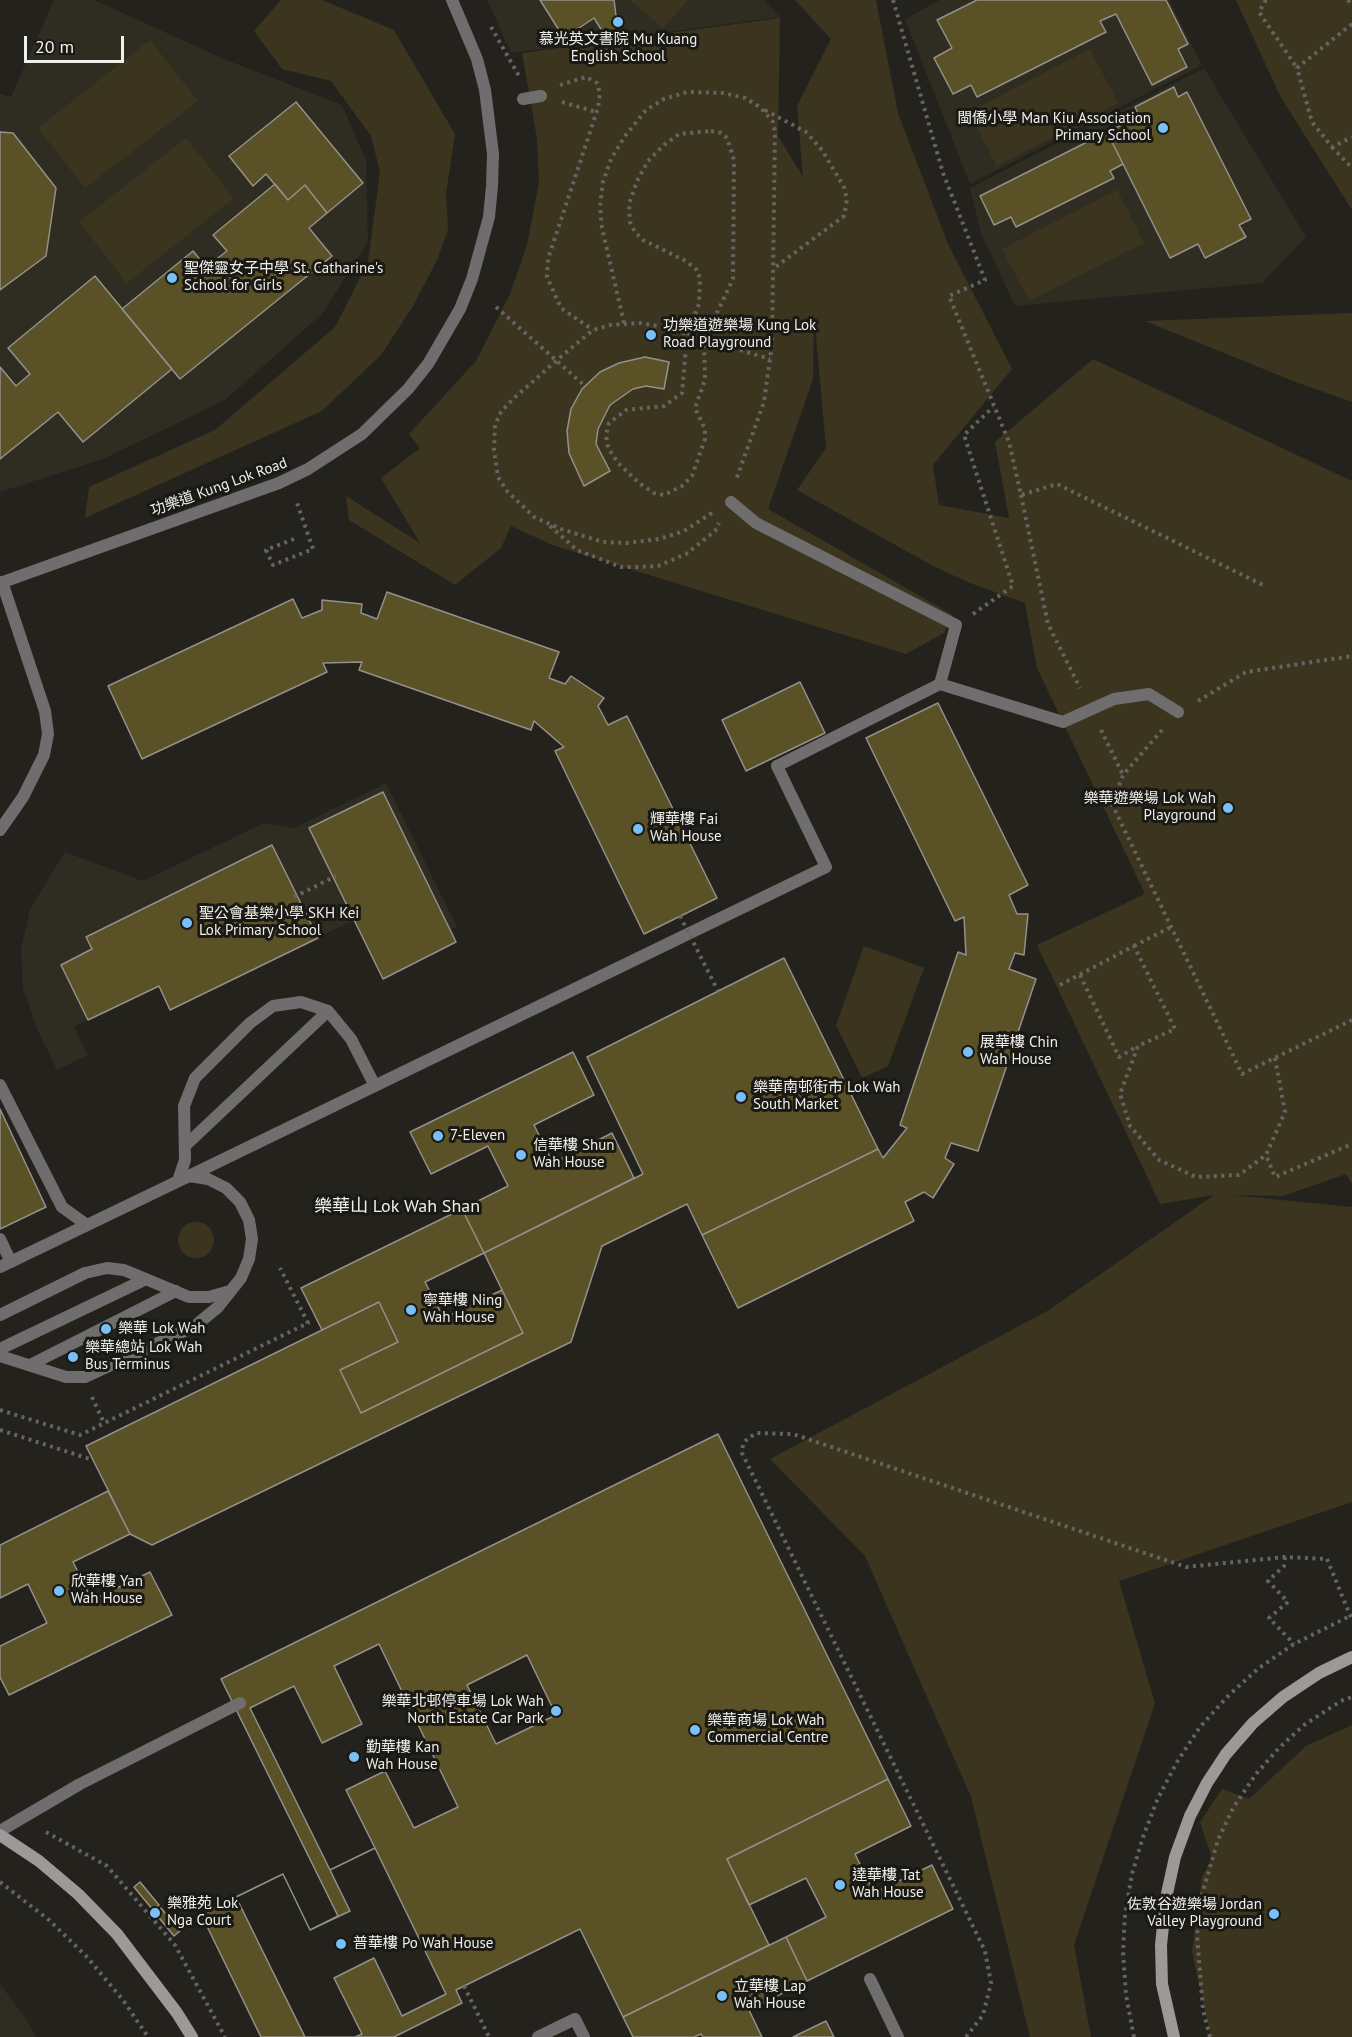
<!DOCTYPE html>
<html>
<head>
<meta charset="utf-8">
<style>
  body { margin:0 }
  #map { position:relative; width:1352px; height:2037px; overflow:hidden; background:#23221d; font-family:"PT Sans",sans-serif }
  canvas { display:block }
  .scale { position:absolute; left:24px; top:36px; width:100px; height:27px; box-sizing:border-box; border:3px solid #efefeb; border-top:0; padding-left:8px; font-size:18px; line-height:21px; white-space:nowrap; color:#efefeb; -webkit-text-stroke:4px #1a1914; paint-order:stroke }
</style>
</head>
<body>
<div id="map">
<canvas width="1352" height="2037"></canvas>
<div class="scale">20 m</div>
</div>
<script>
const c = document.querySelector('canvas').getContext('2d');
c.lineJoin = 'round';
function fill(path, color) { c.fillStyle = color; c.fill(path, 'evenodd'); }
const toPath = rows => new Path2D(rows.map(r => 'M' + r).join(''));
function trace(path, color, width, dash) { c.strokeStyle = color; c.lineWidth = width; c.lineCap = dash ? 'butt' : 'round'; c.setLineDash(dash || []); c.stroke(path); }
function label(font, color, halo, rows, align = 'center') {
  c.font = font + ' "PT Sans","Noto Sans TC",sans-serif'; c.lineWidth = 6; c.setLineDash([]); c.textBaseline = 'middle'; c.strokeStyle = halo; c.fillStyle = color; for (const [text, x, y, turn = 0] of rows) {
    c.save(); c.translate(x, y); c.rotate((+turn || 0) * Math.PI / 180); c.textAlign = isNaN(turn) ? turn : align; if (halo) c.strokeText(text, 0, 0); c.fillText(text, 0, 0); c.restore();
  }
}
fill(toPath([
  [54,0,94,0,224,59,342,105,366,160,368,242,322,314,225,400,103,459,0,492,0,94,11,97],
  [487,0,764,0,780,17,511,53],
  [940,0,1169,0,1202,65,970,184,905,19],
  [1204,68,1306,237,1262,283,1015,306,981,233,970,188],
  [386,783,457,927,451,930,456,942,383,979,354,920,170,1010,158,986,74,1027,88,1055,57,1070,38,1031,23,989,21,949,30,909,65,852,143,881,264,823,294,828],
  [0,1984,27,2020,36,2037,0,2037]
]), '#2f2c22');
fill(toPath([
  [281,0,322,0,394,30,455,134,446,194,448,230,437,260,413,306,381,355,322,411,85,518,89,487,215,430,335,327,368,262,380,172,371,136,331,81,282,69,254,31],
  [630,0,688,0,663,28],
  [795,0,876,0,898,113,948,244,1012,369,933,465,939,505,1009,518,995,442,1093,359,1352,481,1352,1184,1346,1174,1283,1196,1231,1195,1352,1207,1352,1502,1119,1581,1155,1703,1074,1945,1091,2037,1030,2037,971,1797,865,1556,770,1459,1049,1310,1214,1195,1160,1204,1037,945,1145,894,1037,668,1025,603,970,583,933,566,797,490,826,448,814,314,813,379,768,509,953,615,944,633,906,654,555,546,511,526,501,548,455,585,349,520,346,496,420,543,381,478,420,448,409,434,476,361,510,294,527,245,539,182,537,139,522,53,780,18,778,136,803,177,797,106,831,39],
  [1236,0,1352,0,1352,210,1280,96],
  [150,40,198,101,85,188,38,128],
  [1090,49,1118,103,997,166,969,112],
  [186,138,234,198,127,283,79,222],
  [1117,190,1144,243,1029,301,1002,249],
  [1352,313,1352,402,1293,381,1145,321],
  [864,946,924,968,888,1066,862,1078,836,1025],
  '178 1240a18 18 0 1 1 36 0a18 18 0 1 1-36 0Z',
  [1352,1725,1352,2037,1211,2037,1192,1952,1202,1877,1212,1858,1200,1822,1222,1789,1249,1799,1306,1746]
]), '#3b351f');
const building = toPath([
  [540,0,614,0,618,31,604,34,594,18,564,38,540,0],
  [977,0,1166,0,1188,44,1178,49,1187,67,1152,85,1116,14,1100,21,1106,32,977,97,971,85,953,94,934,58,952,48,937,20,977,0],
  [1174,87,1178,97,1187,92,1251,219,1239,225,1246,237,1205,258,1198,244,1170,258,1107,132,1139,116,1135,107,1174,87],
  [296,102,363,183,327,213,305,185,288,200,266,174,253,186,229,156,296,102],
  [0,132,13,133,56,188,46,256,0,290,0,132],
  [1107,132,1123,164,1110,171,1114,178,1016,227,1011,217,994,225,980,196,1107,132],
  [275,184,288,200,305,185,327,213,309,228,332,256,180,379,122,309,193,251,206,267,227,251,213,235,275,184],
  [95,276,172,369,83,442,58,412,0,459,0,367,16,386,30,374,8,348,95,276],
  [645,357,669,362,664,389,646,386,633,389,610,405,598,429,596,444,610,471,584,486,569,453,567,431,571,409,582,389,600,372,619,363,645,357],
  [387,592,559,652,549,678,565,684,571,676,604,698,598,706,608,725,627,716,717,898,644,934,555,751,564,747,534,721,531,730,359,670,362,662,323,663,327,672,142,759,108,686,293,599,302,618,322,610,322,600,362,604,361,613,377,619,387,592],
  [800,682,825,733,746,771,722,720,800,682],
  [938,703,1028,885,1009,895,1017,914,1028,914,1024,955,1015,953,1009,969,1036,979,978,1151,951,1143,945,1158,954,1164,933,1198,924,1192,905,1202,914,1221,738,1308,702,1235,878,1149,883,1158,907,1128,900,1125,958,952,966,955,964,917,955,921,866,738,938,703],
  [383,792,456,942,383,979,309,828,383,792],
  [272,845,318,938,170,1010,159,986,88,1020,61,965,92,949,86,937,272,845],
  [784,958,878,1149,702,1235,687,1204,602,1246,571,1342,152,1545,130,1534,86,1446,379,1302,398,1342,340,1370,361,1413,523,1333,484,1253,643,1174,587,1057,784,958],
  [573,1052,594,1095,534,1125,553,1163,612,1133,634,1178,484,1253,462,1209,508,1186,488,1146,431,1174,410,1132,573,1052],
  [0,1109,46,1207,0,1229,0,1109],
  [462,1209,484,1253,425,1282,444,1318,502,1290,523,1333,361,1413,340,1370,398,1342,379,1302,322,1330,301,1288,462,1209],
  [718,1434,888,1779,727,1859,769,1945,623,2017,580,1929,456,1990,462,2003,394,2037,261,2037,201,1914,283,1874,310,1930,338,1916,221,1679,718,1434],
  [527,1655,556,1715,496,1744,467,1685,527,1655],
  [108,1491,130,1534,73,1562,92,1600,150,1572,172,1615,9,1695,0,1677,0,1646,47,1623,28,1584,0,1598,0,1545,108,1491],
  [379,1644,458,1807,414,1828,385,1771,346,1790,375,1848,330,1870,250,1708,294,1686,322,1743,362,1724,334,1666,379,1644],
  [888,1779,911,1826,855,1854,874,1893,932,1865,953,1909,807,1981,786,1937,826,1917,806,1878,749,1905,727,1859,888,1779],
  [375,1848,446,1994,402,2016,374,1958,334,1978,362,2034,355,2037,305,2037,236,1897,283,1874,310,1930,350,1911,330,1870,375,1848],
  [140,1882,159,1905,153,1910,134,1887,140,1882],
  [161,1908,180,1931,174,1936,155,1913,161,1908],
  [786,1937,807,1981,749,2010,762,2037,703,2037,701,2034,694,2037,633,2037,623,2017,786,1937],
  [826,2021,834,2037,793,2037,826,2021]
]);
fill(building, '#5b5127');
trace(building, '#92918b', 1.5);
trace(toPath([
  [893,0,943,173,985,280,949,296,1009,442,1021,495,1057,484,1265,586],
  [1266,0,1259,12,1297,68],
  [1348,0,1352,6],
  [1352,24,1297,68,1312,122,1332,147,1352,137],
  [491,27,519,76],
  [560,85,586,77,597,83,600,93,598,108,548,259,547,277,561,308,593,330],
  [562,102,596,112],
  [765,110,806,132,822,150,844,187,847,199,844,216,773,269],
  [711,131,721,133,727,138,734,160,733,279,704,340,705,380,695,408,705,429,705,439,692,476,682,486,664,495,654,493,639,483,618,463,608,448,606,435,609,423,626,410,664,406,682,393,687,335,699,304,700,279,697,270,686,261,643,240,635,232,630,222,629,204,637,181,648,161,664,145,679,134,711,131],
  [1332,147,1352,168],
  [624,323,602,228,600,206,603,182,611,159,625,136,646,110,664,99,687,92,723,93,745,98,760,107,773,122,775,132,772,344,764,402,736,480],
  [1021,495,1048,624,1080,688],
  [712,513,684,531,659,539,626,543,603,542,561,529,534,517,507,491,498,477,494,450,495,425,501,412,512,400,557,360,593,330,610,325,640,323,664,327,770,359],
  [550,526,577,550,621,567,638,567,658,566,686,554,715,531,719,523],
  [294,539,266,550,273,565,313,549,296,500],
  [973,614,1013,586,964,435,993,407],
  [1198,701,1246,672,1352,656],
  [1101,730,1123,775],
  [1162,730,1123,775,1112,804,1242,1074,1352,1020],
  [294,897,336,876],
  [1134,946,1171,927],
  [1080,975,1119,1057,1138,1046],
  [1060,985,1134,946,1175,1029,1138,1046,1120,1094,1130,1126,1159,1160,1196,1177,1239,1175,1266,1155],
  [1275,1058,1285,1112,1266,1155,1275,1177,1352,1144],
  [92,1397,104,1423],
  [0,1410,80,1435,308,1323,280,1268],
  [0,1430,93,1460],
  [1285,1557,1284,1566,1268,1581,1288,1602,1269,1618,1294,1644],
  [46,1832,107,1866,175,1945,225,2037],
  [0,1882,49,1920,86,1956,123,2000,148,2037],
  [464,1986,489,2037],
  [966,2037,983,2015,991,1983,985,1951,742,1453,743,1444,748,1438,757,1433,793,1434,1186,1567,1285,1557,1327,1559],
  [1134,2037,1126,1995,1123,1952,1125,1915,1132,1874,1143,1837,1158,1798,1177,1762,1200,1727,1229,1695,1259,1668,1294,1644,1352,1615],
  [1210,2037,1203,2010,1197,1935,1201,1898,1218,1840,1233,1808,1256,1774,1279,1748,1304,1725,1341,1701,1352,1697]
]), '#656460', 4, [3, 4.5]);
trace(toPath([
  [523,99,541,96],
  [0,830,23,797,44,755,48,734,45,711,2,582],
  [0,1085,62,1207,87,1225],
  [186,1145,328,1011],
  [189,1176,826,867,777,766],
  [178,1181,185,1160,184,1106,195,1078,250,1023,273,1006,301,1002,328,1011,351,1039,375,1086],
  [0,1239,11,1262],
  [0,1315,85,1273,107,1268,124,1270,189,1297,209,1297,230,1291],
  [0,1349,146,1279],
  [0,1356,66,1377,85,1377,195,1326,218,1307,241,1278,249,1259,252,1239,249,1220,240,1202,226,1188,208,1179,189,1176],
  [30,1365,176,1291],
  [0,1831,80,1784,240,1703],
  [870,1979,898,2037],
  [538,2037,575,2019,584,2037]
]), '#706d6e', 12);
trace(toPath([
  [731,502,756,523,956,625,940,684],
  [777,766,940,684,1063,722,1114,699,1149,694,1178,712]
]), '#706d6e', 12);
trace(toPath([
  [0,1267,189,1176]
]), '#706d6e', 12);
trace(toPath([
  [0,583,279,483,308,469,362,434,408,389,428,364,460,309,472,279,489,217,492,186,493,154,485,90,477,59,452,0]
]), '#706d6e', 12);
trace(toPath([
  [0,1835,39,1861,78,1894,117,1934,177,2013,192,2037],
  [1174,2037,1162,1984,1161,1945,1166,1898,1175,1857,1190,1816,1207,1783,1226,1754,1253,1723,1283,1697,1319,1673,1352,1657]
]), '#9d9999', 12);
trace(toPath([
  [496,307,585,386],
  [680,916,718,991],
  [1327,1559,1352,1620]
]), '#656460', 4, [3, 4.5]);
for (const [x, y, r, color] of [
  [618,22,6,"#79bff8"],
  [1163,128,6,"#79bff8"],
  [172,278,6,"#79bff8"],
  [651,335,6,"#79bff8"],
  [1228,808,6,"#79bff8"],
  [638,829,6,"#79bff8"],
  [187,923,6,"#79bff8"],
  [968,1052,6,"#79bff8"],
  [741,1097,6,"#79bff8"],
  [438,1136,6,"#79bff8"],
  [521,1155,6,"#79bff8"],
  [411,1310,6,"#79bff8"],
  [106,1329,6,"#79bff8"],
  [73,1357,6,"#79bff8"],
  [59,1591,6,"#79bff8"],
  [556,1711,6,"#79bff8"],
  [695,1730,6,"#79bff8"],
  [354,1757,6,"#79bff8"],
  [840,1885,6,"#79bff8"],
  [155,1913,6,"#79bff8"],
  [1274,1914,6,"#79bff8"],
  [341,1944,6,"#79bff8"],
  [722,1996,6,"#79bff8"]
]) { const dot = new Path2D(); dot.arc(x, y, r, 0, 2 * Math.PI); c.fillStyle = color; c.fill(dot); trace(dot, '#1a1914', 2); }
label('15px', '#efefeb', '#1a1914', [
  ["慕光英文書院 Mu Kuang",618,40,"center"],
  ["English School",618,57,"center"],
  ["閩僑小學 Man Kiu Association",1151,119,"right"],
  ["Primary School",1151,136,"right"],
  ["聖傑靈女子中學 St. Catharine's",184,269],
  ["School for Girls",184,286],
  ["功樂道遊樂場 Kung Lok",663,326],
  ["Road Playground",663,343],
  ["樂華遊樂場 Lok Wah",1216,799,"right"],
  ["Playground",1216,816,"right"],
  ["輝華樓 Fai",650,820],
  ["Wah House",650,837],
  ["聖公會基樂小學 SKH Kei",199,914],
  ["Lok Primary School",199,931],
  ["展華樓 Chin",980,1043],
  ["Wah House",980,1060],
  ["樂華南邨街市 Lok Wah",753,1088],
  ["South Market",753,1105],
  ["7-Eleven",450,1136],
  ["信華樓 Shun",533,1146],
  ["Wah House",533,1163],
  ["寧華樓 Ning",423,1301],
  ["Wah House",423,1318],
  ["樂華 Lok Wah",118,1329],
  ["樂華總站 Lok Wah",85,1348],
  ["Bus Terminus",85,1365],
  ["欣華樓 Yan",71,1582],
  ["Wah House",71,1599],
  ["樂華北邨停車場 Lok Wah",544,1702,"right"],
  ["North Estate Car Park",544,1719,"right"],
  ["樂華商場 Lok Wah",707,1721],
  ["Commercial Centre",707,1738],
  ["勤華樓 Kan",366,1748],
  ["Wah House",366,1765],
  ["達華樓 Tat",852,1876],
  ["Wah House",852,1893],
  ["樂雅苑 Lok",167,1904],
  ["Nga Court",167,1921],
  ["佐敦谷遊樂場 Jordan",1262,1905,"right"],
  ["Valley Playground",1262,1922,"right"],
  ["普華樓 Po Wah House",353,1944],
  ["立華樓 Lap",734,1987],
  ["Wah House",734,2004]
], 'left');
label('15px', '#efefeb', '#1a1914', [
  ["功樂道 Kung Lok Road",219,487,-20]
]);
label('18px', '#efefeb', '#1a1914', [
  ["樂華山 Lok Wah Shan",397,1207]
]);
</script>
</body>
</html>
